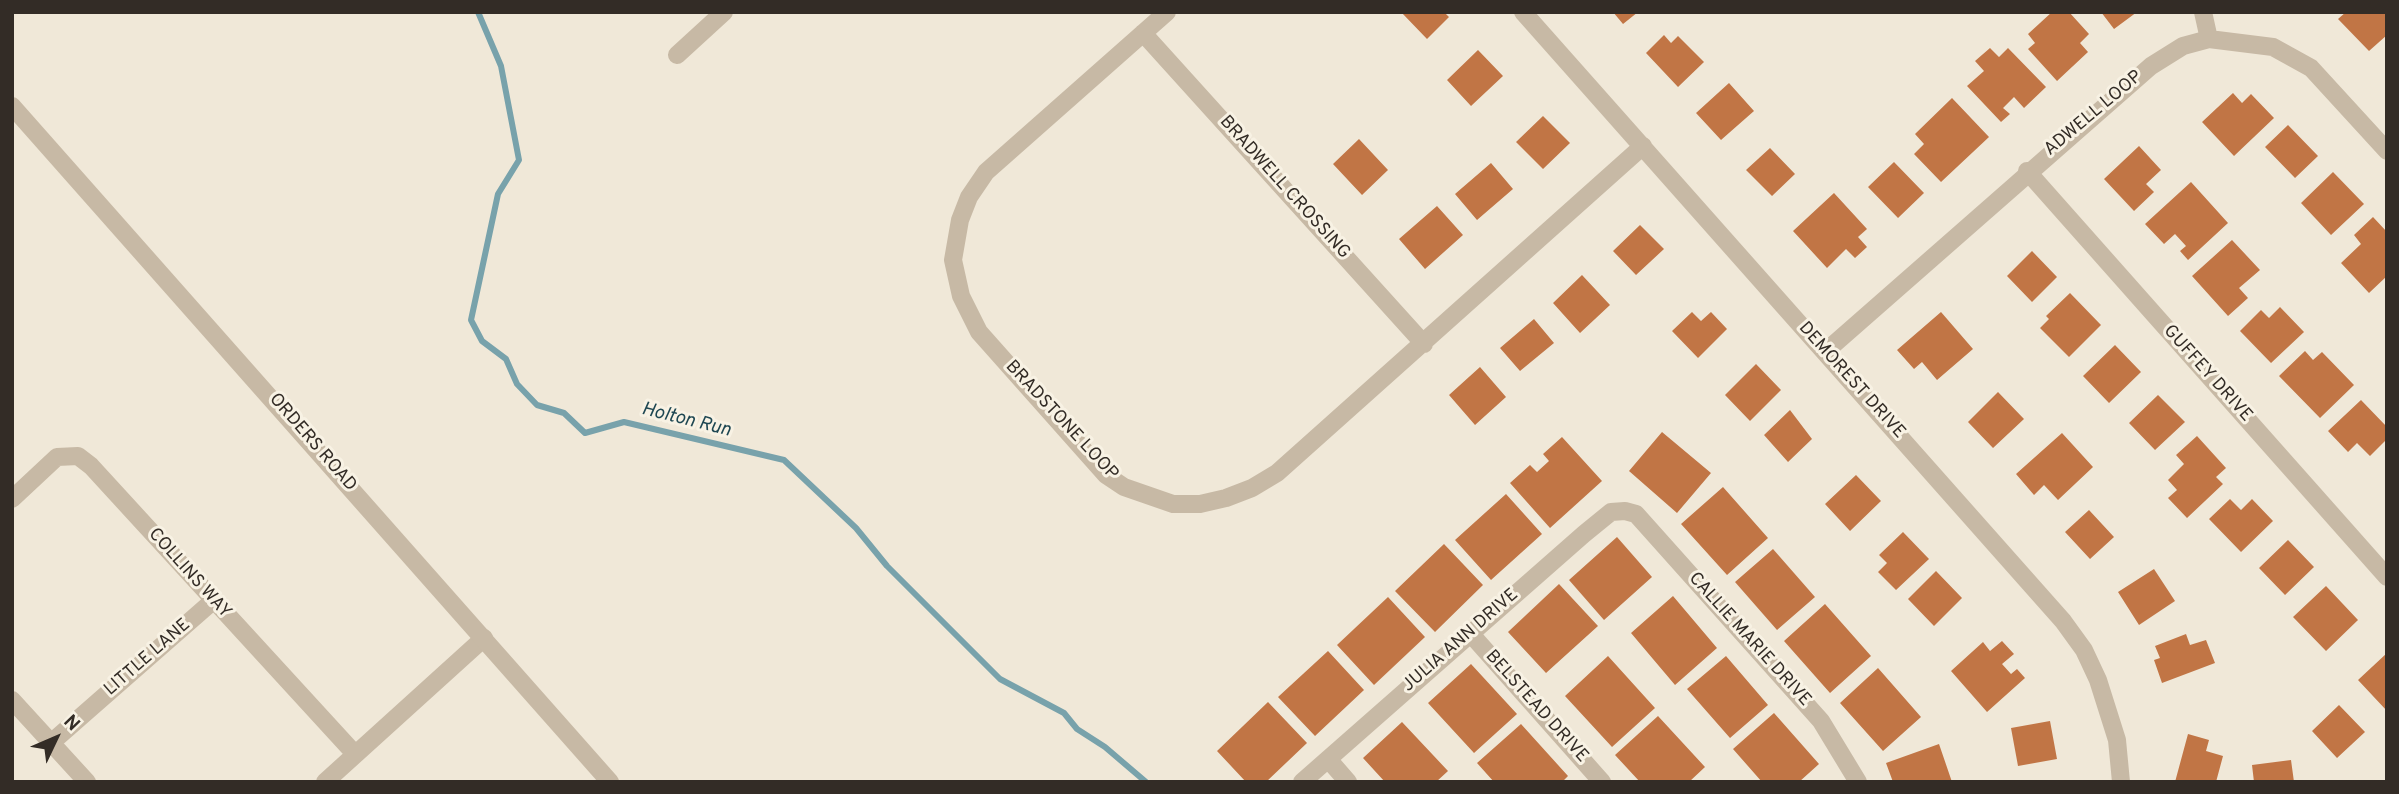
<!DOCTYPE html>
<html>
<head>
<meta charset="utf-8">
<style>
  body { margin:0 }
  #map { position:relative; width:2399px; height:794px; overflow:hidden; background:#f0e8d8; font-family:Overpass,sans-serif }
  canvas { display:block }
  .frame { position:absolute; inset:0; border:14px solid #332c26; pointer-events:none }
  .north { position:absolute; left:21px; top:703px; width:70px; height:70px; -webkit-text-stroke:5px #f8f2e4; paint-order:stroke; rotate:46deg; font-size:19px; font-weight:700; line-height:28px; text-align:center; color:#332c26 }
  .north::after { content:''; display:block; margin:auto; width:24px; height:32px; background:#332c26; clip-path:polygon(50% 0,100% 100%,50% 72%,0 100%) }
</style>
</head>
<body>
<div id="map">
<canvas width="2399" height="794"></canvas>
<div class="frame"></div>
<div class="north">N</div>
</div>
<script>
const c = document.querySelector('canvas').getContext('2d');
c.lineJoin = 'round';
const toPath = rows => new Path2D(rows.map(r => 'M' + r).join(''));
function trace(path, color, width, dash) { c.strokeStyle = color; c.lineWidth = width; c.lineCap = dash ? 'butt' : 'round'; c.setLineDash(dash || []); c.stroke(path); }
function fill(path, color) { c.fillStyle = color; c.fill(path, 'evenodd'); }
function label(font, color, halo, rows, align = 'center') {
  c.font = font + ' Overpass,sans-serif'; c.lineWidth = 6; c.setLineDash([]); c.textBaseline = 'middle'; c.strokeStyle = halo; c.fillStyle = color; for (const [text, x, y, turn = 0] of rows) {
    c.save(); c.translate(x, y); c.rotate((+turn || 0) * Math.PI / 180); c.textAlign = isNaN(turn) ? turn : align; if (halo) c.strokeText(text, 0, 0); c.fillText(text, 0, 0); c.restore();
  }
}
trace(toPath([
  [478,12,501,66,519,160,498,194,471,320,482,341,506,359,517,384,537,405,564,413,585,433,624,422,784,460,856,528,887,566,1000,679,1064,713,1077,729,1105,747,1146,782]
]), '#78a2ab', 6);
fill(toPath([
  [1401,12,1444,12,1449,17,1427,39],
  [1613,12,1638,12,1623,24],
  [2052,12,2069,12,2089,34,2080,43,2088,52,2057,81,2028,49,2035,43,2028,34],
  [2101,12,2137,12,2114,29],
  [2346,12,2387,12,2387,35,2369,51,2338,19],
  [1664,35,1671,43,1678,36,1704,62,1678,87,1646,53],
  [1990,48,1999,57,2008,48,2046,87,2024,108,2014,97,2003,108,2010,114,2001,122,1967,86,1984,71,1975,61],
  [1478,50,1503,76,1471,106,1447,80],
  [1729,83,1754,111,1721,140,1696,113],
  [2233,93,2242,103,2251,94,2274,118,2234,156,2202,122],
  [1952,98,1989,137,1941,182,1914,154,1924,144,1915,134],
  [1543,116,1570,143,1543,169,1516,142],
  [2288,125,2318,156,2295,178,2265,147],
  [1359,139,1388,170,1362,195,1333,164],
  [2139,146,2161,170,2146,184,2154,192,2134,211,2104,179],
  [1770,148,1795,174,1772,196,1746,170],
  [1894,162,1924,193,1898,218,1868,187],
  [1491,163,1513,189,1477,220,1455,194],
  [2333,172,2364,204,2331,235,2301,203],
  [2191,182,2228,223,2188,260,2180,251,2186,246,2175,234,2164,244,2145,224],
  [1834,193,1867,229,1858,237,1867,247,1855,258,1846,249,1827,268,1793,231],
  [1437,206,1463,235,1425,269,1399,239],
  [2373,217,2387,232,2387,276,2369,293,2341,263,2361,244,2354,235],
  [1640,225,1664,249,1636,275,1613,251],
  [2232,240,2260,270,2239,288,2248,298,2228,316,2192,276],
  [2032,251,2057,277,2032,302,2007,276],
  [1582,275,1610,305,1580,333,1553,303],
  [2070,293,2101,325,2069,357,2040,328,2049,319,2046,316],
  [2280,307,2304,332,2271,363,2240,331,2261,310,2269,318],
  [1692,312,1701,321,1711,312,1727,329,1698,358,1672,331],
  [1941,312,1973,349,1937,380,1922,362,1914,369,1897,350],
  [1534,319,1554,343,1520,371,1500,348],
  [2115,345,2141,372,2109,403,2083,376],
  [2305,351,2313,360,2322,352,2354,385,2320,418,2279,376],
  [1756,364,1781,390,1750,421,1725,395],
  [1480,367,1506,397,1475,425,1449,395],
  [1998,392,2024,419,1993,448,1968,422],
  [2158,395,2185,422,2155,450,2129,423],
  [2361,400,2387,427,2387,439,2370,456,2357,443,2348,452,2328,431],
  [1790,410,1812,439,1788,462,1764,435],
  [1662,432,1711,473,1677,513,1629,471],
  [2062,433,2093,467,2058,500,2044,485,2034,495,2016,474],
  [2197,436,2226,468,2216,477,2223,484,2187,518,2168,498,2177,490,2168,480,2184,464,2176,455],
  [1562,437,1602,481,1550,528,1510,483,1530,465,1537,472,1549,461,1543,454],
  [1856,475,1881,501,1850,531,1825,504],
  [1723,487,1768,538,1727,575,1681,524],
  [1506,494,1542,534,1491,580,1455,540],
  [2230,499,2241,510,2252,499,2273,521,2241,552,2209,519],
  [2089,510,2114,537,2090,559,2065,532],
  [1903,532,1929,559,1896,590,1878,572,1887,563,1879,555],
  [1617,537,1652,577,1604,620,1569,580],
  [2288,540,2314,567,2285,595,2259,568],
  [1444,544,1483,585,1435,632,1395,591],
  [1773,549,1815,597,1777,630,1735,582],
  [2154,569,2175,601,2139,625,2118,592],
  [1936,571,1962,598,1934,626,1908,599],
  [1559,584,1598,626,1546,673,1508,632],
  [2326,586,2358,620,2326,651,2293,617],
  [1673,596,1717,648,1675,685,1631,633],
  [1388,597,1425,637,1374,685,1337,645],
  [1825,604,1871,656,1830,693,1784,641],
  [2186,634,2190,645,2206,640,2215,663,2162,683,2154,660,2160,658,2155,646],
  [2002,641,2014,654,2002,664,2011,674,2017,669,2025,678,1987,712,1951,671,1983,642,1990,651],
  [1328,651,1364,690,1315,736,1278,697],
  [2387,653,2387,711,2358,680],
  [1608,656,1655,708,1612,747,1565,696],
  [1726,656,1768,705,1730,738,1687,689],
  [1471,664,1517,714,1474,753,1428,703],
  [1878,668,1921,717,1883,751,1840,703],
  [1268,702,1307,743,1266,782,1246,782,1217,751],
  [2339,705,2365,732,2337,758,2312,731],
  [1774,713,1819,764,1799,782,1762,782,1733,749],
  [1658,716,1705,767,1689,782,1640,782,1615,755],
  [2050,721,2057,759,2018,766,2011,728],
  [1402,722,1448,771,1436,782,1385,782,1363,758],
  [1521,724,1568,776,1562,782,1494,782,1477,763],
  [2188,734,2209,740,2206,751,2223,756,2216,782,2175,782],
  [1939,744,1952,782,1893,782,1886,763],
  [2291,760,2294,782,2254,782,2252,765]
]), '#c17545');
trace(toPath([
  [1167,12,986,172,969,197,960,220,953,260,961,296,979,332,1106,475,1124,487,1173,504,1200,504,1226,498,1252,488,1277,473,1643,146],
  [1523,12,2063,621,2084,650,2098,680,2117,740,2121,782],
  [2203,12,2209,39],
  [1143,33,1424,344],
  [677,55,724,12],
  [2027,171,2387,577],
  [1825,352,2151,66,2183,46,2209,39,2273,47,2311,68,2387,151],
  [12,499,57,457,78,456,91,466,355,754],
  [1470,633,1602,782],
  [12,700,87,782],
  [52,742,214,600],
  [1328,759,1348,782],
  [325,782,484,638],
  [1302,782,1584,534,1611,512,1625,511,1636,514,1821,721,1858,782]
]), '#c7b9a5', 18);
trace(toPath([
  [12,106,610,782]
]), '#c7b9a5', 18);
label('18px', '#332c26', '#f8f2e4', [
  ["ADWELL LOOP",2094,114,-40],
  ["BRADWELL CROSSING",1284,188,48],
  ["GUFFEY DRIVE",2207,374,48],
  ["DEMOREST DRIVE",1851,381,48],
  ["BRADSTONE LOOP",1061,421,47],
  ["ORDERS ROAD",312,443,49],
  ["COLLINS WAY",189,574,48],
  ["CALLIE MARIE DRIVE",1749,640,48],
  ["JULIA ANN DRIVE",1461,641,-41],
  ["LITTLE LANE",148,658,-41],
  ["BELSTEAD DRIVE",1536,707,48]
]);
label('italic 19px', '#1e4752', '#f8f2e4', [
  ["Holton Run",686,421,14]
]);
</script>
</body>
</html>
